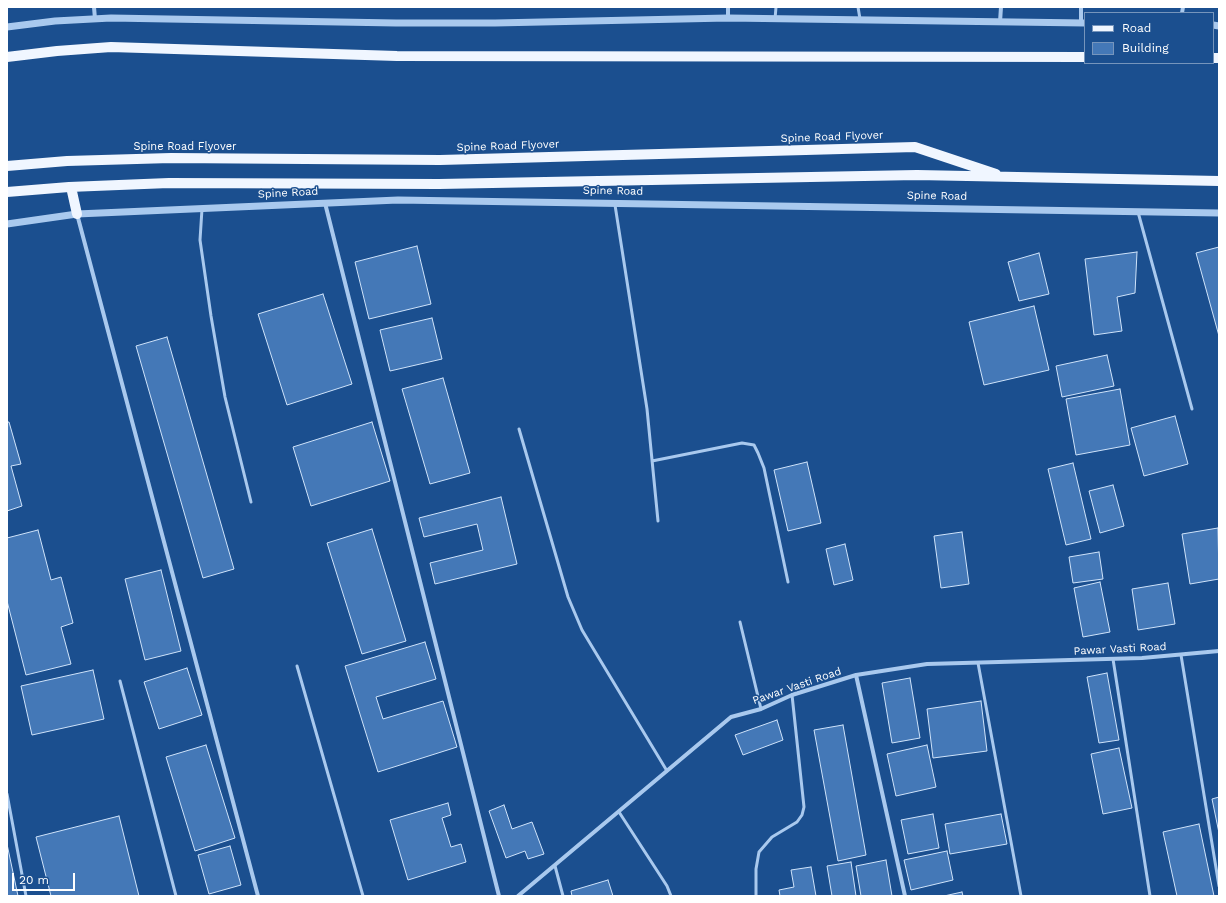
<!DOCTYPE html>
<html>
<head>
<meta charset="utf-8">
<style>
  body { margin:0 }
  #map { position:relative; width:1226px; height:903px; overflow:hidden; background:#1b4f8f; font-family:"Work Sans",sans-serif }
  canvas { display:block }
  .frame { position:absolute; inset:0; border:8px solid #fff; pointer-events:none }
  .legend { position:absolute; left:1084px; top:12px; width:130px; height:52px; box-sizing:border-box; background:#1b4f8f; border:1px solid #7695bc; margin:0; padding:5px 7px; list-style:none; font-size:12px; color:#fff }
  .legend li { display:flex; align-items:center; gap:8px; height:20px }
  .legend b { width:20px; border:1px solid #7695bc }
  .scale { position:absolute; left:12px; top:873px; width:63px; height:18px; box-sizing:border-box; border:2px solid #fff; border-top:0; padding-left:5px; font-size:12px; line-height:14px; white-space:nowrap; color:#fff; -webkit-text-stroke:3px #1b4f8f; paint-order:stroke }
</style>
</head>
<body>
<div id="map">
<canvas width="1226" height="903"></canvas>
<div class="frame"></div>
<ul class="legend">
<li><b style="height:5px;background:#f0f6ff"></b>Road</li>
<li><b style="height:11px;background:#4478b7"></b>Building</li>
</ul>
<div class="scale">20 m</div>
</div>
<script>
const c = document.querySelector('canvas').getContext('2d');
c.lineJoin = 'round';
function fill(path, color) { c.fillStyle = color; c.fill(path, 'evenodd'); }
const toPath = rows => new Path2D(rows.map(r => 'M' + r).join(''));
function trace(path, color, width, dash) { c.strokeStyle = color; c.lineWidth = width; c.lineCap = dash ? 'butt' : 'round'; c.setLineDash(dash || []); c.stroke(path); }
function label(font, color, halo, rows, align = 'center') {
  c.font = font + ' "Work Sans",sans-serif'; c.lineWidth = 3; c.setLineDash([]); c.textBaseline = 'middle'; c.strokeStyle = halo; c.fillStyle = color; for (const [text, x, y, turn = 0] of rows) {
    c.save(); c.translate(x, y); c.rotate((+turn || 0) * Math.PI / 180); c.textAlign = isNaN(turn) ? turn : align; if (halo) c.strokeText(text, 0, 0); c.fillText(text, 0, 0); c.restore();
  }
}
const building = toPath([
  [417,246,431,304,369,319,355,262,417,246],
  [1219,247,1219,336,1196,253,1219,247],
  [1137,252,1135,293,1117,297,1122,331,1094,335,1085,259,1137,252],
  [1039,253,1049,294,1019,301,1008,262,1039,253],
  [323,294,352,384,287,405,258,314,323,294],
  [1034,306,1049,370,984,385,969,322,1034,306],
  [432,318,442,359,390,371,380,330,432,318],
  [167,337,234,569,203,578,136,346,167,337],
  [1107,355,1114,386,1062,397,1056,366,1107,355],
  [443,378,470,473,430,484,402,389,443,378],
  [1120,389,1130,445,1076,455,1066,399,1120,389],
  [1175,416,1188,464,1144,476,1131,428,1175,416],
  [7,422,9,422,21,464,11,466,22,506,7,511,7,422],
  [372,422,390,481,311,506,293,447,372,422],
  [807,462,821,523,788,531,774,470,807,462],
  [1073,463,1091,539,1066,545,1048,469,1073,463],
  [1113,485,1124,526,1100,533,1089,491,1113,485],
  [501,497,517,564,435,584,430,563,483,550,477,524,424,537,419,518,501,497],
  [1218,528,1219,579,1190,584,1182,534,1218,528],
  [372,529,406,641,362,654,327,543,372,529],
  [38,530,51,580,61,577,73,623,61,627,71,664,26,675,7,601,7,538,38,530],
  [962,532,969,584,941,588,934,536,962,532],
  [845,544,853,580,834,585,826,549,845,544],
  [1099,552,1103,579,1073,583,1069,557,1099,552],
  [161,570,181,651,145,660,125,579,161,570],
  [1100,582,1110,632,1083,637,1074,588,1100,582],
  [1168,583,1175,624,1138,630,1132,589,1168,583],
  [425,642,436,679,376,697,383,719,443,701,457,747,378,772,345,666,425,642],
  [187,668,202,715,159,729,144,682,187,668],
  [93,670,104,719,32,735,21,686,93,670],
  [1107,673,1119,740,1099,743,1087,677,1107,673],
  [910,678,920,738,892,743,882,683,910,678],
  [981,701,987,751,933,758,927,709,981,701],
  [777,720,783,740,743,755,735,735,777,720],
  [843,725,866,855,838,861,814,730,843,725],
  [206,745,235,838,195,851,166,757,206,745],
  [927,745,936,787,896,796,887,754,927,745],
  [1119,748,1132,808,1103,814,1091,754,1119,748],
  [1219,797,1219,833,1212,799,1219,797],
  [448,803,451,815,442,818,451,847,461,844,466,862,408,880,390,820,448,803],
  [504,805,512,829,532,822,544,854,528,859,525,851,506,858,489,811,504,805],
  [933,814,939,848,908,854,901,820,933,814],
  [1001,814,1007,844,950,854,945,824,1001,814],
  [119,816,139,896,51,896,36,837,119,816],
  [1199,824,1214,896,1177,896,1163,832,1199,824],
  [7,844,18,896,7,896,7,844],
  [230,846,241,885,209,894,198,855,230,846],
  [947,851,953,880,911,890,904,860,947,851],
  [886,860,892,896,861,896,856,866,886,860],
  [851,862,856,896,832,896,827,866,851,862],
  [811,867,816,896,780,896,779,890,794,887,791,870,811,867],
  [608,880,613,896,572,896,571,891,608,880],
  [962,892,963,896,944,896,962,892]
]);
fill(building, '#4478b7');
trace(building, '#cfe3fa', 1);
trace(toPath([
  [858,7,860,19],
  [775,19,776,7],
  [615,205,647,409,658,521],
  [202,209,200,240,211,316,225,397,251,502],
  [1138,212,1192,409],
  [519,429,568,597,582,630,667,771],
  [652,461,742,443,754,445,758,453,764,468,788,582],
  [740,622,761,709],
  [1181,655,1219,886],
  [1113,659,1150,896],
  [978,663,1021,896],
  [297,666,363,896],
  [120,681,176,896],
  [7,794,26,896],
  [619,812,667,886,671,896],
  [555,866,563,896],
  [756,896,756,869,759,852,772,837,797,822,802,815,804,807,792,695]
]), '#a9c9ee', 3);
trace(toPath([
  [94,7,95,19],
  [728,7,728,18],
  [1182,13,1183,7],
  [1000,22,1001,7],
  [1081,23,1081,7],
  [325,203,499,896],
  [77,214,258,896],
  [856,675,905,896],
  [518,896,731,717,761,709,792,695,856,675,927,664,1142,658,1219,651]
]), '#a9c9ee', 4);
trace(toPath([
  [1213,25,1219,26],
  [7,27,55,21,111,18,396,23,495,23,728,18,1085,23],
  [7,224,77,214,398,200,1219,213]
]), '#a9c9ee', 7);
trace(toPath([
  [7,57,57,51,111,47,397,56,1085,57],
  [1213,58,1219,58],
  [7,166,67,161,171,158,440,160,915,147,996,174],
  [71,187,77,214],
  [7,192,69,187,169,183,439,184,917,175,1219,181]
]), '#f0f6ff', 10);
label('11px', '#fff', '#1b4f8f', [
  ["Spine Road Flyover",832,137,-2],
  ["Spine Road Flyover",508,146,-2],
  ["Spine Road Flyover",185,147],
  ["Spine Road",613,191,1],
  ["Spine Road",288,193,-3],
  ["Spine Road",937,196,1],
  ["Pawar Vasti Road",1120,649,-3],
  ["Pawar Vasti Road",797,686,-19]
]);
</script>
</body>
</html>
